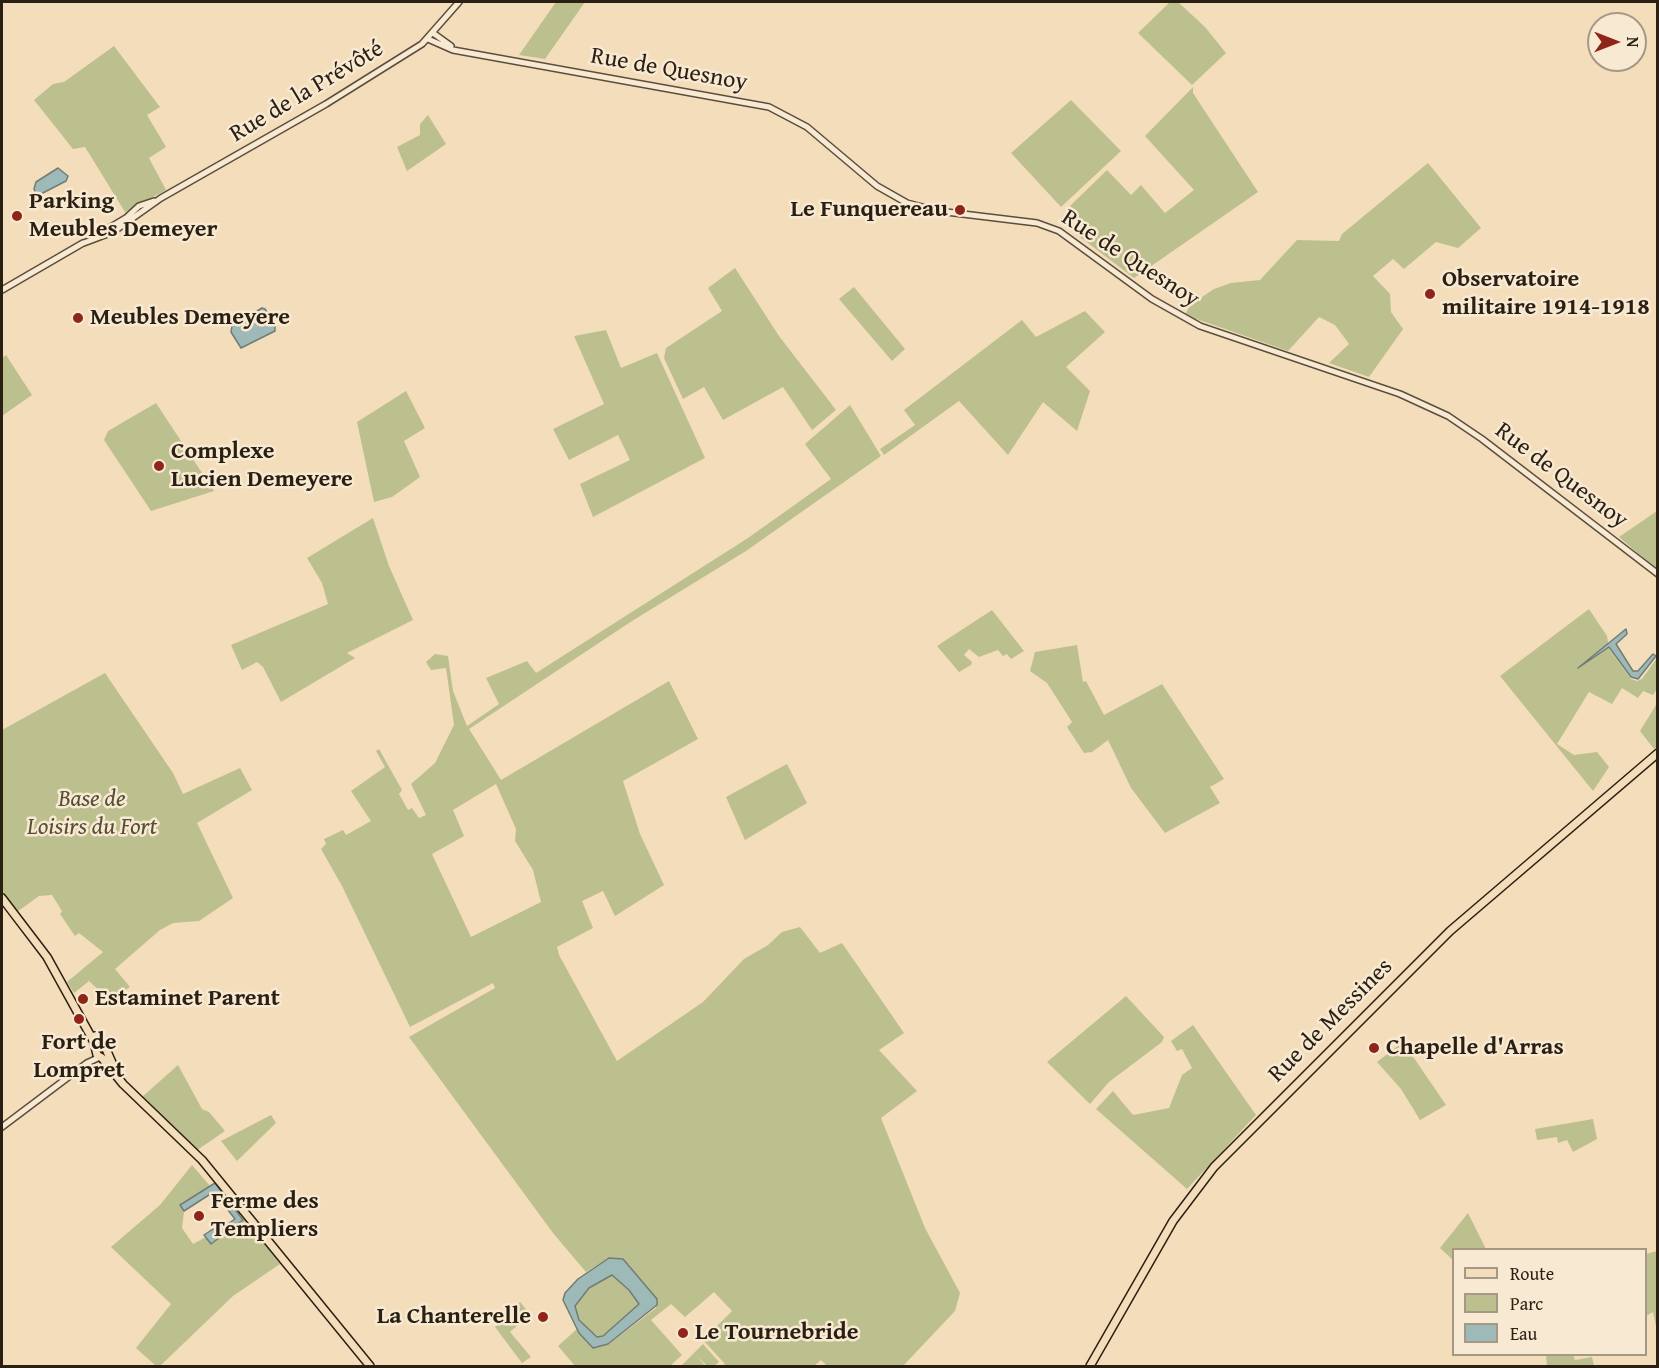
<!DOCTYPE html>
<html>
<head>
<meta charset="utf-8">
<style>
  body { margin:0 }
  #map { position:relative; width:1659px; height:1368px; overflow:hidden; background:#f4ddba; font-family:"Gentium Book Plus",serif }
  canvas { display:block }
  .frame { position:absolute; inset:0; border:3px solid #2a1f13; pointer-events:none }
  .legend { position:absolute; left:1452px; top:1248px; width:195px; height:108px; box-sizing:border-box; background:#f8e9d2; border:2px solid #a69886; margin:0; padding:8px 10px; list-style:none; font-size:18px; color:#2a1f13 }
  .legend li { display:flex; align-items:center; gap:12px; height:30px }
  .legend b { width:30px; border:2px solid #a69886 }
  .north { position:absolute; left:1587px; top:12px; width:60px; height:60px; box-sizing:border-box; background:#f8e9d2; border:2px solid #a69886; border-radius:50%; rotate:90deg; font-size:16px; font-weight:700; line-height:24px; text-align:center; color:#2a1f13 }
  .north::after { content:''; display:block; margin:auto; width:21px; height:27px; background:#8f2418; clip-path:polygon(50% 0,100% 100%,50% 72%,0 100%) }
</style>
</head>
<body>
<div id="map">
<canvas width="1659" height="1368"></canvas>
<div class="frame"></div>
<ul class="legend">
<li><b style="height:8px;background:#f4ddba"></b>Route</li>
<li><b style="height:16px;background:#bcc08f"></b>Parc</li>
<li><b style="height:16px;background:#9ebab8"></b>Eau</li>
</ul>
<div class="north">N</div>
</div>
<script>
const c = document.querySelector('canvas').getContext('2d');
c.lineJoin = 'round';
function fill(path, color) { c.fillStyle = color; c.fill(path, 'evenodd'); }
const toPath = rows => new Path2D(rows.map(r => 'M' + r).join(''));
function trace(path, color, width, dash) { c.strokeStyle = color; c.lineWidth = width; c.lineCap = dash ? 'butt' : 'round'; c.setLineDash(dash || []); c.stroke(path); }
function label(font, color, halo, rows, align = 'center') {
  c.font = font + ' "Gentium Book Plus",serif'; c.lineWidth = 5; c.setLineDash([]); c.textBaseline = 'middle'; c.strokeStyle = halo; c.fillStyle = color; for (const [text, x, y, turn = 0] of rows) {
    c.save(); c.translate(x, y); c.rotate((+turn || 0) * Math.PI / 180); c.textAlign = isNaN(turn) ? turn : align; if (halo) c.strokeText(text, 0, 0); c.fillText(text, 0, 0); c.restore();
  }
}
fill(toPath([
  [556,2,585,2,545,59,519,55],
  [1170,2,1178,2,1205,27,1226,53,1192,85,1138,33],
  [114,46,160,107,147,115,166,147,149,158,166,190,125,212,85,147,73,149,34,100,53,84,64,82],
  [1193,87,1193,93,1258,192,1134,278,1076,234,1081,229,1071,215,1075,211,1070,206,1107,170,1131,195,1141,185,1165,213,1194,190,1145,136],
  [1071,100,1121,151,1061,207,1011,153],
  [428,115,446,144,407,171,397,147,420,135,420,124],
  [1428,163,1481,228,1458,248,1436,242,1404,269,1393,259,1373,276,1390,294,1391,312,1403,329,1369,377,1329,363,1349,344,1335,325,1319,317,1288,351,1185,315,1190,305,1214,289,1231,283,1260,280,1297,240,1339,241,1342,234],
  [735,268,779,336,836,410,812,430,783,387,723,420,704,387,683,399,664,358,666,348,722,311,708,288],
  [854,287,905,349,892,361,839,299],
  [1085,311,1105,332,1066,367,1090,391,1077,431,1043,402,1008,455,959,401,884,455,880,449,915,425,904,410,1022,320,1036,337],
  [606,330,621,368,657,353,705,458,593,517,580,484,630,460,618,435,569,460,553,429,604,404,574,336],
  [6,355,32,395,2,416,2,358],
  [406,391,425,428,404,441,420,477,392,497,374,502,357,422],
  [156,403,214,491,151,511,104,440,108,431],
  [850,405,881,456,746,551,632,621,469,729,501,780,669,681,698,739,623,781,640,834,664,885,615,916,603,891,582,901,593,928,557,947,559,955,617,1061,703,1002,744,959,768,945,782,932,800,927,820,953,842,943,904,1033,879,1050,917,1091,881,1118,925,1228,960,1293,955,1311,903,1366,827,1366,821,1360,814,1366,723,1366,725,1364,703,1340,732,1311,714,1292,685,1317,671,1304,651,1320,682,1355,670,1366,575,1366,558,1346,577,1329,591,1347,609,1344,656,1308,657,1299,623,1259,609,1258,586,1272,553,1233,409,1037,495,988,493,983,410,1027,342,886,321,849,326,844,324,839,343,830,346,835,371,821,351,791,385,767,376,751,379,749,402,790,399,794,408,810,412,808,419,818,426,815,411,784,435,763,454,725,446,668,431,670,426,662,435,654,448,656,453,691,467,726,499,704,486,678,527,661,536,673,748,538,831,479,805,444],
  [496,784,516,829,515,841,533,870,541,902,471,937,432,854,464,836,453,810],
  [1657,511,1657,570,1619,537],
  [373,518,389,566,413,620,347,653,355,658,281,702,263,667,257,662,242,670,231,645,328,604,322,583,307,558],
  [1589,609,1607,636,1609,649,1631,679,1637,681,1642,679,1657,658,1657,689,1653,695,1643,691,1638,698,1622,688,1612,704,1589,692,1557,744,1574,755,1597,752,1609,767,1593,791,1500,676],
  [992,610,1024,651,1011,659,1007,654,1003,656,998,650,979,657,969,649,964,655,972,662,971,665,959,672,937,646],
  [1077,645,1083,682,1086,681,1104,715,1162,684,1224,779,1210,787,1220,803,1165,833,1131,788,1108,740,1092,752,1084,753,1067,727,1072,722,1056,697,1047,683,1030,671,1035,652],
  [105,673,173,773,183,794,240,768,252,790,197,823,233,898,199,921,173,923,160,930,115,969,130,987,110,1001,89,981,74,993,67,982,103,952,79,933,75,936,60,914,62,911,52,895,39,896,17,912,2,892,2,730],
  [1656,705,1658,746,1654,749,1640,731],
  [787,764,807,803,745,840,726,797],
  [1126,996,1164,1037,1162,1042,1109,1082,1090,1104,1047,1062],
  [1193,1025,1256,1115,1187,1189,1096,1109,1113,1091,1133,1115,1169,1108,1182,1075,1192,1068,1182,1049,1177,1051,1171,1041],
  [1403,1042,1446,1105,1420,1120,1401,1089,1377,1062],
  [178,1065,202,1109,209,1112,225,1131,190,1155,149,1115,155,1109,142,1097],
  [271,1115,276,1123,237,1161,221,1141],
  [1593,1119,1597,1139,1573,1152,1567,1140,1558,1143,1557,1137,1537,1140,1535,1129],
  [192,1165,210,1186,180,1205,184,1211,182,1228,193,1244,206,1237,211,1244,245,1218,280,1264,233,1296,160,1366,156,1366,136,1348,171,1304,111,1247,160,1205],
  [1468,1213,1486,1249,1454,1250,1453,1260,1440,1248],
  [1657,1251,1658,1251,1657,1331,1653,1312,1646,1316,1646,1254],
  [612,1275,629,1290,639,1304,603,1336,598,1337,579,1320,575,1306,589,1288],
  [520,1302,530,1314,510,1332,531,1357,522,1363,495,1327],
  [703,1344,719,1362,714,1366,707,1366,696,1355,705,1366,681,1366],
  [1546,1355,1573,1355,1575,1360,1592,1357,1594,1366,1547,1366]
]), '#bcc08f');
const water = toPath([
  [58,168,68,176,66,181,37,196,34,189,36,182,58,168],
  [262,308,265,309,275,325,275,331,241,348,231,332,232,326,262,308],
  [1626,629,1627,634,1616,644,1633,671,1638,671,1653,654,1656,656,1638,679,1631,677,1609,647,1578,668,1626,629],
  [215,1183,243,1220,211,1244,204,1235,213,1229,219,1230,235,1219,217,1196,212,1193,184,1211,180,1205,215,1183],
  [609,1258,623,1259,657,1299,657,1305,608,1344,593,1348,579,1333,563,1300,565,1293,578,1279,609,1258],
  [612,1275,629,1290,639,1304,603,1336,597,1337,579,1320,575,1306,589,1288,612,1275]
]);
fill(water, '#9ebab8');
trace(water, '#707c76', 1.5);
const minor = toPath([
  [433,33,451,46],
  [428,39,453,50,769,107,807,127,877,186,907,203,938,211,1037,223,1059,231,1152,299,1200,326,1400,394,1448,416,1482,439,1658,574],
  [94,237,126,218,139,206,154,201],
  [81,244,113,232,161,198,326,104,422,44,459,2],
  [2,290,83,243],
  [2,1127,87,1063,100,1057]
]);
const major = toPath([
  [2,898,47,957,94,1042,97,1055,102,1058],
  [95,1036,106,1049,113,1065],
  [102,1058,123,1084,202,1160,370,1366],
  [1090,1366,1173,1221,1214,1167,1450,931,1658,753]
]);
trace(minor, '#5c4e3d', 8);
trace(major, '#2a1f13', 10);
trace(minor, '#f8e9d2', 5);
trace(major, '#f4ddba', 7);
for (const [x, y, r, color] of [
  [960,210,6,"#8f2418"],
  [17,216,6,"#8f2418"],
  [1430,294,6,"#8f2418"],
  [78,318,6,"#8f2418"],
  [159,466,6,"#8f2418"],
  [83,999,6,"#8f2418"],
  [79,1019,6,"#8f2418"],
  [1374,1048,6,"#8f2418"],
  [199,1216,6,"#8f2418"],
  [543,1317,6,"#8f2418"],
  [683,1333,6,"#8f2418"]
]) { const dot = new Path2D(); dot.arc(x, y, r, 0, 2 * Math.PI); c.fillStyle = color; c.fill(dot); trace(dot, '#f8e9d2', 2); }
label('24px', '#2a1f13', '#f8e9d2', [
  ["Rue de Quesnoy",669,70,10],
  ["Rue de la Prévôté",307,92,-31],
  ["Rue de Quesnoy",1130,259,33],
  ["Rue de Quesnoy",1561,476,37],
  ["Rue de Messines",1331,1021,-45]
]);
label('bold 24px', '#2a1f13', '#f8e9d2', [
  ["Parking",29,202],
  ["Meubles Demeyer",29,230],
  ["Le Funquereau",948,210,"right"],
  ["Observatoire",1442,280],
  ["militaire 1914-1918",1442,308],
  ["Meubles Demeyere",90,318],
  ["Complexe",171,452],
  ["Lucien Demeyere",171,480],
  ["Estaminet Parent",95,999],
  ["Fort de",79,1043,"center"],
  ["Lompret",79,1071,"center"],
  ["Chapelle d'Arras",1386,1048],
  ["Ferme des",211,1202],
  ["Templiers",211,1230],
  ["La Chanterelle",531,1317,"right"],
  ["Le Tournebride",695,1333]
], 'left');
label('italic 24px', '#564f38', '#f8e9d2', [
  ["Base de",92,800],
  ["Loisirs du Fort",92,828]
]);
</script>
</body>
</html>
